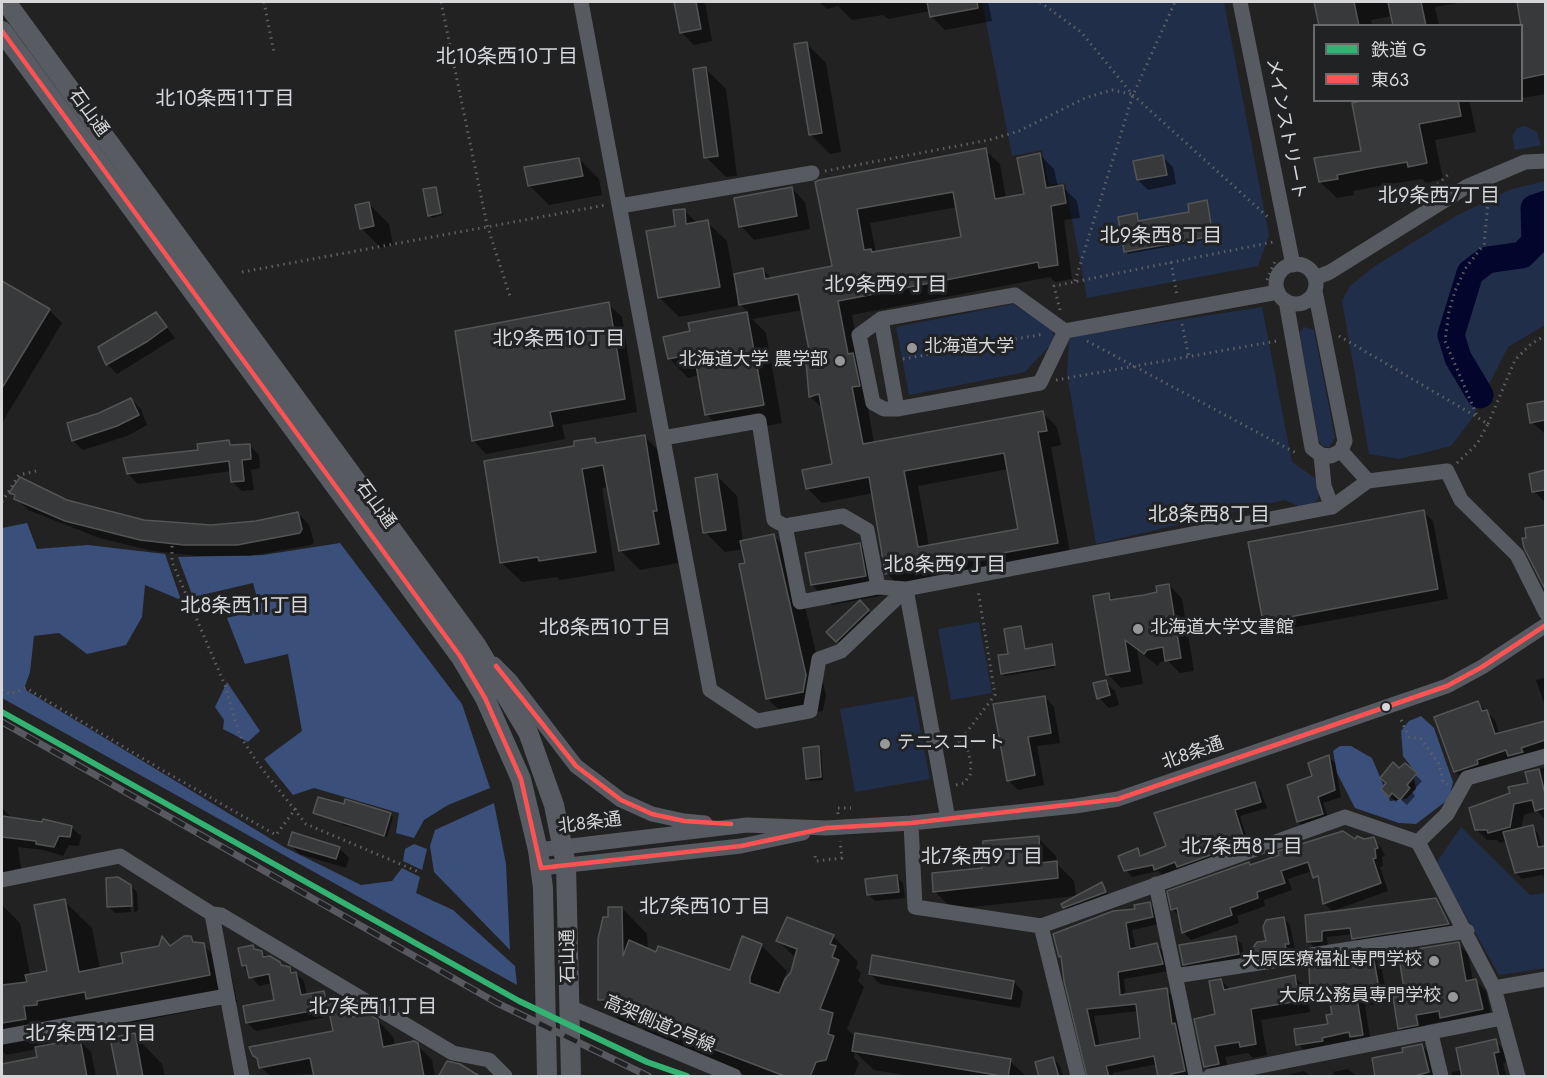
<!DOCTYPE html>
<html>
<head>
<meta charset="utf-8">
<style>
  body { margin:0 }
  #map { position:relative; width:1547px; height:1078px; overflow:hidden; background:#222223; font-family:Jost,"Noto Sans JP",sans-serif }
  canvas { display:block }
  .frame { position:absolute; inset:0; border:3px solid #d6d6d8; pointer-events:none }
  .legend { position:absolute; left:1313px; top:24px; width:210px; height:78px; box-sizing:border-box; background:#212224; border:2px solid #696a6c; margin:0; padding:8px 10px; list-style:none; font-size:18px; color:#d6d6d8 }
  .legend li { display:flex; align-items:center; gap:12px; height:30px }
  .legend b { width:30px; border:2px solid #696a6c }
</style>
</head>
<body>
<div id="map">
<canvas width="1547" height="1078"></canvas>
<div class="frame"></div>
<ul class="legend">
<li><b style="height:8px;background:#32b372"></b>鉄道 G</li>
<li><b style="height:8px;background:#ff5353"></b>東63</li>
</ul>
</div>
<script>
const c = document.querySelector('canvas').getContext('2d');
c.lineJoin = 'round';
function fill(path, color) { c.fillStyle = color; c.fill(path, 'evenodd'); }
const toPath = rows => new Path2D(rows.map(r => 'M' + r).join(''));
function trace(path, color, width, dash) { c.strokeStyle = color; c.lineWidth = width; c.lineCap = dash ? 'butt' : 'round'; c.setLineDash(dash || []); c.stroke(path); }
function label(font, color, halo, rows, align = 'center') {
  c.font = font + ' Jost,"Noto Sans JP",sans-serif'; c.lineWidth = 6; c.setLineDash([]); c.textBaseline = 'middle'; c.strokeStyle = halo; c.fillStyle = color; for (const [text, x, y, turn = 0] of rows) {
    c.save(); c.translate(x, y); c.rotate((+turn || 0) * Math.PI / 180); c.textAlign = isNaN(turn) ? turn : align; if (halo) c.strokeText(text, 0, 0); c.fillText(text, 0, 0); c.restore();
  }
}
fill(toPath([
  [982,2,1224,2,1269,235,1258,266,1087,298,1065,183,1049,185,1042,150,1012,156],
  [1525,126,1537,132,1541,145,1515,150,1512,136,1517,128],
  [1545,181,1545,325,1508,347,1471,420,1451,446,1399,459,1369,454,1342,301,1350,286,1375,266,1454,217,1509,190],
  [1013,304,1052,327,1055,340,1025,372,909,395,896,327],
  [1262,307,1292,462,1319,481,1319,497,1313,505,1299,506,1284,500,1096,544,1067,374,1069,337],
  [1304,327,1314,330,1335,438,1329,447,1323,446,1319,441,1299,333],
  [979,622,992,693,951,700,938,629],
  [914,696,930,779,855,792,840,709],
  [1461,827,1530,895,1545,893,1545,968,1499,975,1436,863]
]), '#212e4a');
fill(toPath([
  [27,523,37,549,88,545,165,554,181,600,145,585,142,617,126,645,87,654,59,633,34,636,30,672,24,689,284,847,361,885,392,881,402,868,420,877,416,893,453,910,515,966,517,985,2,698,2,528],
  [340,543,462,704,490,788,448,805,424,820,414,838,396,833,399,813,314,788,293,795,264,759,302,731,288,654,245,664,227,618,260,609,253,583,193,597,178,557,263,555],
  [227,682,260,731,248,742,223,729,224,720,215,707],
  [1421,716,1434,728,1453,782,1449,799,1416,824,1399,823,1355,808,1337,773,1333,751,1340,746,1351,746,1372,758,1390,801,1406,799,1416,789,1412,768,1403,756,1401,731,1409,721],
  [494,803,506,864,510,950,434,872,430,846,435,830],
  [414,844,427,849,422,870,403,861,405,849]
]), '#3b4f7b');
fill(toPath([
  [676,2,705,2,712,41,694,45,682,33],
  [819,2,988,2,992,21,945,30,931,16,930,11,888,19,883,15,852,20,838,6,827,9],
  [1314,2,1464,2,1435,7,1439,26,1394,26,1392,16,1371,20,1372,26,1319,26],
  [1518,2,1546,2,1546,94,1522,98,1523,27],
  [806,43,826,63,841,152,830,154,810,134],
  [706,69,726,89,737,176,726,177,706,157],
  [1374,100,1469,100,1476,132,1435,140,1443,179,1426,183,1422,179,1384,185,1353,191,1354,195,1337,198,1320,182,1363,152],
  [985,150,1000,164,1006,199,1025,195,1040,155,1054,169,1058,187,1062,186,1077,201,1080,218,1064,220,1072,279,1055,282,1050,277,852,315,874,443,1043,413,1057,427,1061,445,1051,447,1071,558,901,588,886,572,874,493,822,503,807,488,834,465,823,409,810,396,813,362,803,310,752,319,766,333,782,423,726,434,707,415,699,375,688,378,669,358,691,333,690,324,749,313,737,301,738,306,679,317,659,297,676,227,684,210,697,223,707,222,727,241,733,275,763,270,772,279,834,268,817,183],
  [957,207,963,238,876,253,870,223],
  [1008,469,1020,530,929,546,918,486],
  [1163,157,1173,167,1176,184,1148,190,1138,180],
  [579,159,599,179,602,195,549,205,529,185],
  [436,188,443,215,432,218,429,215],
  [792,188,805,202,810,229,754,240,741,226],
  [1207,202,1215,238,1128,254,1126,251,1136,215,1140,222,1191,213],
  [369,204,389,224,393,245,381,248,361,228],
  [2,282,49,310,62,323,2,423],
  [608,304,622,317,637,412,562,425,565,439,486,454,473,440],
  [156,314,175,338,117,374,107,364],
  [131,399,141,409,147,425,127,436,83,450,73,441,68,424],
  [1546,403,1546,435,1532,422,1529,406],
  [644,436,664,456,676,530,672,531,678,563,640,570,620,550,608,487,602,488,615,571,560,580,557,577,522,582,502,563,576,447,595,439,599,444],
  [228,442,233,446,249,445,259,455,260,468,251,470,254,490,242,491,232,482,231,471,138,484,128,474],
  [1546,472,1546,503,1534,491,1530,475],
  [717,476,737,496,743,542,774,536,793,556,826,695,823,711,787,718,767,698,744,549,725,552,705,532],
  [11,493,66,501,144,522,211,527,257,522,298,513,309,525,314,542,311,545,250,556,197,556,153,551,99,538,28,510],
  [1423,511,1433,521,1448,599,1274,631,1265,621],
  [1546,527,1546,587,1525,548,1527,529],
  [859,545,879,565,885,595,832,605,812,585],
  [1169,585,1182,599,1194,671,1180,673,1168,661,1160,662,1158,666,1137,650,1143,684,1121,688,1108,674,1109,595,1115,601,1159,593],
  [860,603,871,614,840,644,828,632],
  [1021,628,1027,650,1051,647,1054,668,1005,676,1002,674],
  [1546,677,1546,709,1536,680],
  [1105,682,1115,691,1119,705,1109,708,1099,698],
  [1045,697,1054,707,1060,743,1037,746,1044,785,1018,790,1008,780],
  [1478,703,1495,720,1499,734,1546,722,1546,751,1463,779,1455,771],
  [818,748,821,750,823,780,810,781,807,778],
  [1329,757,1335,763,1341,797,1323,803,1329,820,1305,828,1298,822,1289,786,1314,777],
  [1404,764,1422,781,1412,792,1415,796,1407,805,1399,798,1396,802,1389,795],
  [1546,767,1546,820,1537,811,1524,815,1521,829,1532,827,1538,833,1542,848,1546,847,1546,887,1543,875,1522,879,1516,873,1507,841,1500,843,1497,840,1487,840,1476,829,1530,784,1527,773],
  [1254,784,1260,790,1267,808,1240,816,1248,842,1222,852,1224,858,1162,875,1158,871,1132,877,1126,870,1137,850,1143,856,1168,847],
  [2,808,13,819,71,827,81,836,79,846,69,845,63,856,44,850,18,847,21,868,15,869,16,873,2,876],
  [315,812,390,814,393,817,387,837,343,825,341,821],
  [1038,838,1056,856,1057,864,1074,881,1076,896,953,909,934,891,983,870],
  [1373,839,1381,847,1385,856,1382,857,1383,866,1380,867,1388,891,1332,911,1324,903,1321,884,1312,871,1288,879,1292,890,1264,900,1265,906,1237,916,1239,923,1191,940,1183,932,1180,917,1173,910,1169,892,1249,863,1251,866],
  [290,844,339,848,349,858,346,868,299,854],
  [897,877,903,883,905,898,875,901,869,895],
  [1102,884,1111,898,1070,913,1064,907],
  [129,886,131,912,115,913,108,906],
  [133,888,137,892,138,911,134,912],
  [1435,900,1454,930,1359,944,1353,934,1327,937,1328,947,1315,948,1309,942,1307,916],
  [64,901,92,928,100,969,125,964,160,947,163,939,171,947,191,938,197,944,203,945,231,973,237,1002,115,1026,109,1020,50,1034,52,1046,79,1040,91,1052,96,1076,5,1076,39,1059,37,1049,6,1055,2,1050,2,905,20,923,30,975,48,972],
  [1149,904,1157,911,1159,924,1132,930,1136,949,1156,945,1164,952,1169,971,1124,979,1126,996,1166,990,1173,997,1178,1028,1182,1032,1191,1076,1159,1076,1157,1064,1113,1073,1113,1076,1089,1076,1063,960,1060,956],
  [1139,1011,1141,1039,1100,1047,1094,1016],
  [622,908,647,934,648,950,731,971,761,945,787,971,782,984,793,973,796,958,778,941,833,936,858,962,856,968,861,973,858,981,864,987,847,1029,856,1038,1010,1061,1026,1076,909,1076,874,1070,855,1052,854,1057,859,1063,854,1076,748,1076,657,1042,640,1025,625,1025,599,999,610,919],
  [1284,918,1290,925,1295,950,1291,950,1291,955,1259,960,1252,952,1267,942],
  [1235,938,1242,944,1244,960,1191,971,1184,964],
  [1458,944,1468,954,1473,981,1476,981,1486,991,1492,1019,1451,1027,1445,1021,1425,1025,1427,1034,1410,1038,1400,1028,1407,996],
  [252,947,296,973,304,981,307,996,323,993,332,1003,348,1004,362,1017,378,1021,393,1037,395,1046,417,1045,432,1060,435,1076,316,1076,315,1074,270,1076,261,1067,334,1032,331,1016,256,1031,247,1023,276,1001,272,983,259,986,243,966],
  [1373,957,1381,965,1388,1002,1365,1006,1371,1043,1306,1052,1298,1044,1330,1026,1333,1015,1330,996,1320,998,1311,989],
  [870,974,1014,982,1023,992,1020,1008,880,984],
  [1295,977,1306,988,1310,1012,1261,1020,1267,1055,1253,1058,1248,1053,1225,1057,1230,1075,1217,1076,1207,1066,1221,980,1231,990],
  [134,1035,162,1064,165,1076,119,1076],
  [1495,1041,1505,1051,1508,1062,1503,1063,1506,1076,1452,1076,1452,1072,1463,1070],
  [1422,1045,1428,1052,1434,1076,1377,1076,1404,1053],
  [1053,1058,1060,1066,1063,1076,1040,1076],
  [1348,1069,1356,1076,1334,1076,1333,1072],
  [1304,1071,1310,1076,1288,1076,1287,1075]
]), '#0007');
trace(toPath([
  [1480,395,1458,358,1451,335,1470,273,1487,260,1522,255,1535,242,1534,208,1546,204]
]), '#03062c', 27);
const building = toPath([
  [674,2,696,2,701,29,680,33,674,2],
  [927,2,977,2,978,8,930,17,927,2],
  [1314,2,1354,2,1359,26,1319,26,1314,2],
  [1388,2,1421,2,1426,26,1393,26,1388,2],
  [1517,2,1545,2,1545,74,1521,79,1521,26,1517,2],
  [807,42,822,133,809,135,794,44,807,42],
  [706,67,718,156,704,158,693,69,706,67],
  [1366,100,1458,100,1461,116,1419,124,1427,163,1408,167,1407,162,1367,169,1337,175,1338,179,1319,182,1314,158,1361,151,1352,103,1366,100],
  [986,148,995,199,1024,194,1017,158,1040,153,1046,188,1063,185,1066,203,1051,206,1058,265,1039,268,1038,262,838,301,848,354,853,353,860,386,852,387,863,444,1043,411,1047,431,1038,432,1058,543,885,574,888,572,885,572,869,477,806,489,802,470,832,464,819,394,809,397,806,361,811,360,798,294,739,305,734,274,763,268,765,279,832,266,815,182,819,180,986,148],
  [953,192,961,237,872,252,871,249,864,250,857,209,953,192],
  [1004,453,1018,529,918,547,904,471,1004,453],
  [1163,155,1167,175,1137,180,1133,161,1163,155],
  [579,158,583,176,528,186,524,167,579,158],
  [436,187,441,213,428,216,423,189,436,187],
  [792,187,797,216,739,227,734,198,792,187],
  [1207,200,1213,236,1124,252,1118,217,1137,213,1138,221,1189,212,1188,204,1207,200],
  [369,202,374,226,360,229,355,205,369,202],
  [685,209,686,224,708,220,720,287,658,298,646,231,675,226,673,210,685,209],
  [2,281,50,309,2,388,2,281],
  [609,302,625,399,550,412,553,426,472,441,455,331,609,302],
  [156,312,167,327,148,341,106,365,98,347,156,312],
  [747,312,764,405,705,415,694,354,668,359,663,337,690,331,688,323,747,312],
  [131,398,139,415,117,426,72,441,67,423,99,413,131,398],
  [1545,401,1545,420,1530,423,1527,404,1545,401],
  [645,435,657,511,653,511,659,544,619,551,603,465,582,469,596,552,539,561,538,557,500,563,484,461,574,446,574,441,595,438,596,443,645,435],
  [229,440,230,445,250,444,251,459,242,460,244,481,231,482,229,461,127,474,123,458,198,450,197,444,229,440],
  [1545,470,1545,490,1532,492,1529,474,1545,470],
  [717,474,726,530,703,533,695,478,717,474],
  [20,477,67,500,144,520,211,525,256,521,298,512,302,529,300,533,237,545,184,545,140,540,65,521,14,499,15,495,9,493,20,477],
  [1424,510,1438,589,1263,622,1248,542,1424,510],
  [1545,525,1545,587,1544,587,1524,548,1522,538,1526,538,1525,528,1545,525],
  [774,534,806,675,803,692,766,699,739,564,745,563,740,541,774,534],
  [860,543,866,576,811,585,805,553,860,543],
  [1169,584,1181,658,1165,661,1163,647,1147,650,1144,654,1125,640,1130,671,1106,675,1093,596,1109,593,1110,600,1144,595,1157,592,1156,586,1169,584],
  [860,600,869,610,836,642,826,632,860,600],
  [1021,626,1025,649,1052,644,1055,665,1001,674,998,655,1008,654,1004,629,1021,626],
  [1106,680,1110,695,1097,699,1093,683,1106,680],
  [1045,696,1051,733,1028,737,1035,775,1007,781,993,704,1045,696],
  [1478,701,1482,711,1487,710,1495,734,1545,721,1545,740,1521,748,1523,752,1508,756,1506,750,1477,760,1478,764,1454,772,1434,717,1478,701],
  [819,746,821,777,806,779,803,748,819,746],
  [1329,755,1335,790,1318,797,1323,814,1297,822,1287,785,1312,776,1308,763,1329,755],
  [1393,762,1399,768,1405,763,1417,773,1407,785,1410,788,1400,800,1392,793,1389,797,1381,789,1386,783,1380,778,1393,762],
  [1539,769,1545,794,1545,808,1535,811,1532,800,1514,804,1510,827,1488,833,1487,830,1475,830,1469,808,1510,793,1508,787,1528,783,1525,772,1539,769],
  [1255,782,1261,802,1235,810,1243,836,1216,846,1219,852,1177,867,1175,862,1154,870,1153,865,1124,871,1118,856,1138,848,1140,856,1166,846,1154,813,1255,782],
  [318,797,344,804,345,799,391,813,384,836,313,813,318,797],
  [2,816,42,822,43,819,72,826,70,837,59,836,54,847,36,844,36,841,2,837,2,816],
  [1533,825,1538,847,1545,846,1545,868,1515,873,1503,832,1533,825],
  [1343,831,1355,839,1357,836,1364,839,1374,837,1378,848,1375,849,1376,858,1373,859,1381,883,1323,904,1318,876,1313,878,1308,862,1281,871,1285,883,1257,892,1258,898,1230,908,1232,915,1182,933,1177,908,1171,910,1167,891,1249,862,1250,865,1279,855,1278,851,1343,831],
  [292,832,340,847,336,859,288,845,292,832],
  [1039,836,1040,863,1057,861,1058,878,933,892,932,873,982,868,983,841,1039,836],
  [897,875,899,892,867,895,865,879,897,875],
  [118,877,131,885,132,906,107,907,106,878,118,877],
  [1102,882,1106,892,1063,908,1061,904,1102,882],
  [1436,898,1449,924,1352,939,1350,928,1322,931,1322,941,1307,942,1305,915,1436,898],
  [65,899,79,972,123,963,121,953,159,946,162,936,170,946,184,936,191,936,193,942,204,943,210,975,86,999,85,992,37,1001,37,1005,24,1006,26,1019,2,1023,2,985,27,982,25,975,47,971,34,905,65,899],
  [1150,902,1153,917,1126,923,1130,949,1157,943,1163,964,1118,972,1120,995,1167,988,1172,1024,1175,1023,1185,1071,1171,1074,1171,1077,1158,1077,1154,1056,1106,1066,1109,1077,1087,1077,1064,981,1061,956,1059,957,1053,934,1113,911,1135,909,1134,905,1150,902],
  [1136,1004,1140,1038,1095,1046,1087,1009,1136,1004],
  [608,907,622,907,623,956,629,940,656,952,658,946,730,970,742,936,762,944,750,977,750,983,779,993,785,979,791,972,797,949,776,941,787,917,834,935,830,944,836,946,832,957,839,960,820,1009,833,1013,828,1034,834,1036,826,1060,816,1062,810,1077,787,1077,630,1017,632,1000,598,1000,598,939,603,917,608,917,608,907],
  [1284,917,1289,944,1285,944,1286,949,1252,954,1250,952,1257,942,1266,941,1263,927,1266,920,1284,917],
  [1236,936,1239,954,1183,965,1179,945,1236,936],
  [1459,942,1466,981,1476,979,1483,1009,1440,1018,1439,1011,1416,1015,1418,1025,1398,1029,1393,997,1405,995,1400,964,1405,956,1404,951,1459,942],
  [253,945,254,949,262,951,263,957,270,956,280,962,281,965,290,967,291,973,296,972,301,995,324,991,327,1008,246,1023,243,1006,274,1000,269,974,249,978,246,965,242,966,238,948,253,945],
  [872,955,1014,981,1011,999,869,974,872,955],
  [1373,955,1380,994,1357,998,1363,1035,1350,1037,1349,1032,1322,1038,1323,1041,1296,1045,1294,1029,1328,1024,1326,1015,1332,1014,1327,987,1310,990,1309,968,1373,955],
  [1295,975,1299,1001,1251,1009,1256,1044,1240,1047,1239,1042,1215,1046,1219,1064,1204,1067,1194,1019,1215,1014,1209,981,1221,979,1224,990,1295,975],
  [343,999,349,1002,352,1017,369,1014,378,1020,383,1047,414,1041,418,1043,424,1077,314,1077,310,1058,259,1068,257,1058,253,1056,249,1047,333,1031,327,1002,343,999],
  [135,1033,143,1077,118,1077,110,1038,135,1033],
  [855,1033,1011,1059,1008,1077,852,1051,855,1033],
  [80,1039,87,1077,3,1077,2,1064,37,1057,35,1047,80,1039],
  [1496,1039,1499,1052,1494,1053,1499,1077,1462,1077,1456,1048,1496,1039],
  [1422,1044,1429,1072,1411,1077,1375,1077,1372,1058,1403,1052,1402,1048,1422,1044],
  [1053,1057,1059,1077,1039,1077,1035,1062,1053,1057],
  [447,1061,460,1064,481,1077,438,1077,447,1061]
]);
fill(building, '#38393a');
trace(building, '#535454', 1.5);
trace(toPath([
  [264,2,274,53],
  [441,2,487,225,510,296],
  [1040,2,1081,32,1133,95,1269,218],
  [825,171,989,140,1019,131,1085,98,1112,90,1131,94],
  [1433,188,1451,172],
  [1171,262,1177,296],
  [242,272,606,205],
  [1267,280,1276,259],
  [1075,281,1133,95,1175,2],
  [1060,310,1054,286,1273,242],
  [1182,324,1189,357],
  [1339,336,1477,417],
  [1087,341,1298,454],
  [903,359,1044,334],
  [1056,380,1277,341,1276,338],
  [1488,424,1515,360,1531,344,1546,335],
  [1457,463,1477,444,1488,424,1478,418,1445,341,1449,311,1455,291,1465,269,1484,244,1489,192],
  [2,502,19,475,36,471],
  [172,546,172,562,225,685,240,736,259,765,306,824,419,872],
  [2,690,10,694,26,688,162,770,276,835,296,808],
  [1401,720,1409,737,1421,739,1439,764,1443,781,1448,784],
  [956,785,964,783,970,775,971,764,968,751,959,742,995,695,978,590],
  [838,814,838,808,851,808],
  [815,856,816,861,842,858,840,841]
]), '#5e6064', 3, [1.5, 4.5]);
trace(toPath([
  [581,2,710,690,757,721,810,711,819,659,841,651,906,589],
  [1240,2,1293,265],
  [620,206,812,173],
  '1276 284a20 20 0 1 1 40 0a20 20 0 1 1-40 0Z',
  [1315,278,1330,272,1466,187,1525,162,1546,161],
  [1286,301,1312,448,1321,455,1331,456,1341,451,1345,441,1315,291],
  [881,319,859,335,873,403,884,409,897,409],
  [1065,331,1040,383,897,409,881,319,1015,295,1065,331,1278,292],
  [663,438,759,421,774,520,785,526,800,602,878,587],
  [1341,451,1368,481],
  [1321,455,1324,486,1332,507],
  [785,526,843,516,867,530,878,587,906,589],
  [494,664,510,680,576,766,621,800,652,814,684,821,705,823],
  [948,819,906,589,1332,507,1368,481,1447,471,1461,500,1517,555,1546,613],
  [911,823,915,907,1041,926,1345,817,1418,842,1494,988,1518,1076],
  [1418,842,1447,814,1467,778,1546,756],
  [538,850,747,825,826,828,911,823,1075,806,1118,799,1447,686,1482,667,1546,625],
  [541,868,741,846,803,833],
  [2,880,120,856,212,914,221,915,453,1053,489,1060,505,1076],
  [1156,884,1196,1076],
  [212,914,242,1076],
  [1041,926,1078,1076],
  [1175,976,1467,931],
  [1494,988,1546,979],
  [569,1007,734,1076],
  [1431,1034,1441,1076],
  [2,1037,227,996],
  [1210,1076,1502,1018]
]), '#575a60', 15);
trace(toPath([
  [6,2,476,645,528,732,554,805,566,865,571,1076],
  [2,31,460,656,485,698,521,779,538,850,543,888,547,1076]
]), '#585b62', 20);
const rail = toPath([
  [2,722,497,1003,648,1076]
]);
trace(rail, '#58595e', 7);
trace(rail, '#212224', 4.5, [14]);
trace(toPath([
  [2,31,460,656,485,698,521,779,541,868,741,846,826,828,911,823,1118,799,1447,686,1482,667,1546,625],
  [496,666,576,766,621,800,652,814,684,821,731,824]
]), '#ff5353', 4.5);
trace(toPath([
  [2,712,519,1001,647,1062,687,1076]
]), '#32b372', 6);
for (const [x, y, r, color] of [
  [912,348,6,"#979799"],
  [840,361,6,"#979799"],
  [1138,629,6,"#979799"],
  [1386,707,5,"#d6d6d8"],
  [885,744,6,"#979799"],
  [1434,961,6,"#979799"],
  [1453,997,6,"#979799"]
]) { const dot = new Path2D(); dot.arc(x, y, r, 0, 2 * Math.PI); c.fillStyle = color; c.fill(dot); trace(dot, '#212224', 2); }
label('18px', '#d6d6d8', '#212224', [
  ["石山通",88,113,54],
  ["メインストリート",1285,129,79],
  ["石山通",375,505,54],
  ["北8条通",1193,754,-19],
  ["北8条通",590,824,-7],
  ["石山通",569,956,-91],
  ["高架側道2号線",659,1025,23]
]);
label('18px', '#d6d6d8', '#212224', [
  ["北海道大学",924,348],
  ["北海道大学 農学部",828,361,"right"],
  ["北海道大学文書館",1150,629],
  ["テニスコート",897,744],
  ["大原医療福祉専門学校",1422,961,"right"],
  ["大原公務員専門学校",1441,997,"right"]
], 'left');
label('20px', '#d6d7db', '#212224', [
  ["北10条西10丁目",507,58],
  ["北10条西11丁目",225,100],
  ["北9条西7丁目",1439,197],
  ["北9条西8丁目",1161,237],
  ["北9条西9丁目",886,286],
  ["北9条西10丁目",559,340],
  ["北8条西8丁目",1209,516],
  ["北8条西9丁目",945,566],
  ["北8条西11丁目",245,607],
  ["北8条西10丁目",605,629],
  ["北7条西8丁目",1242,848],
  ["北7条西9丁目",982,858],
  ["北7条西10丁目",705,908],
  ["北7条西11丁目",373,1008],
  ["北7条西12丁目",91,1035]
]);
</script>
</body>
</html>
